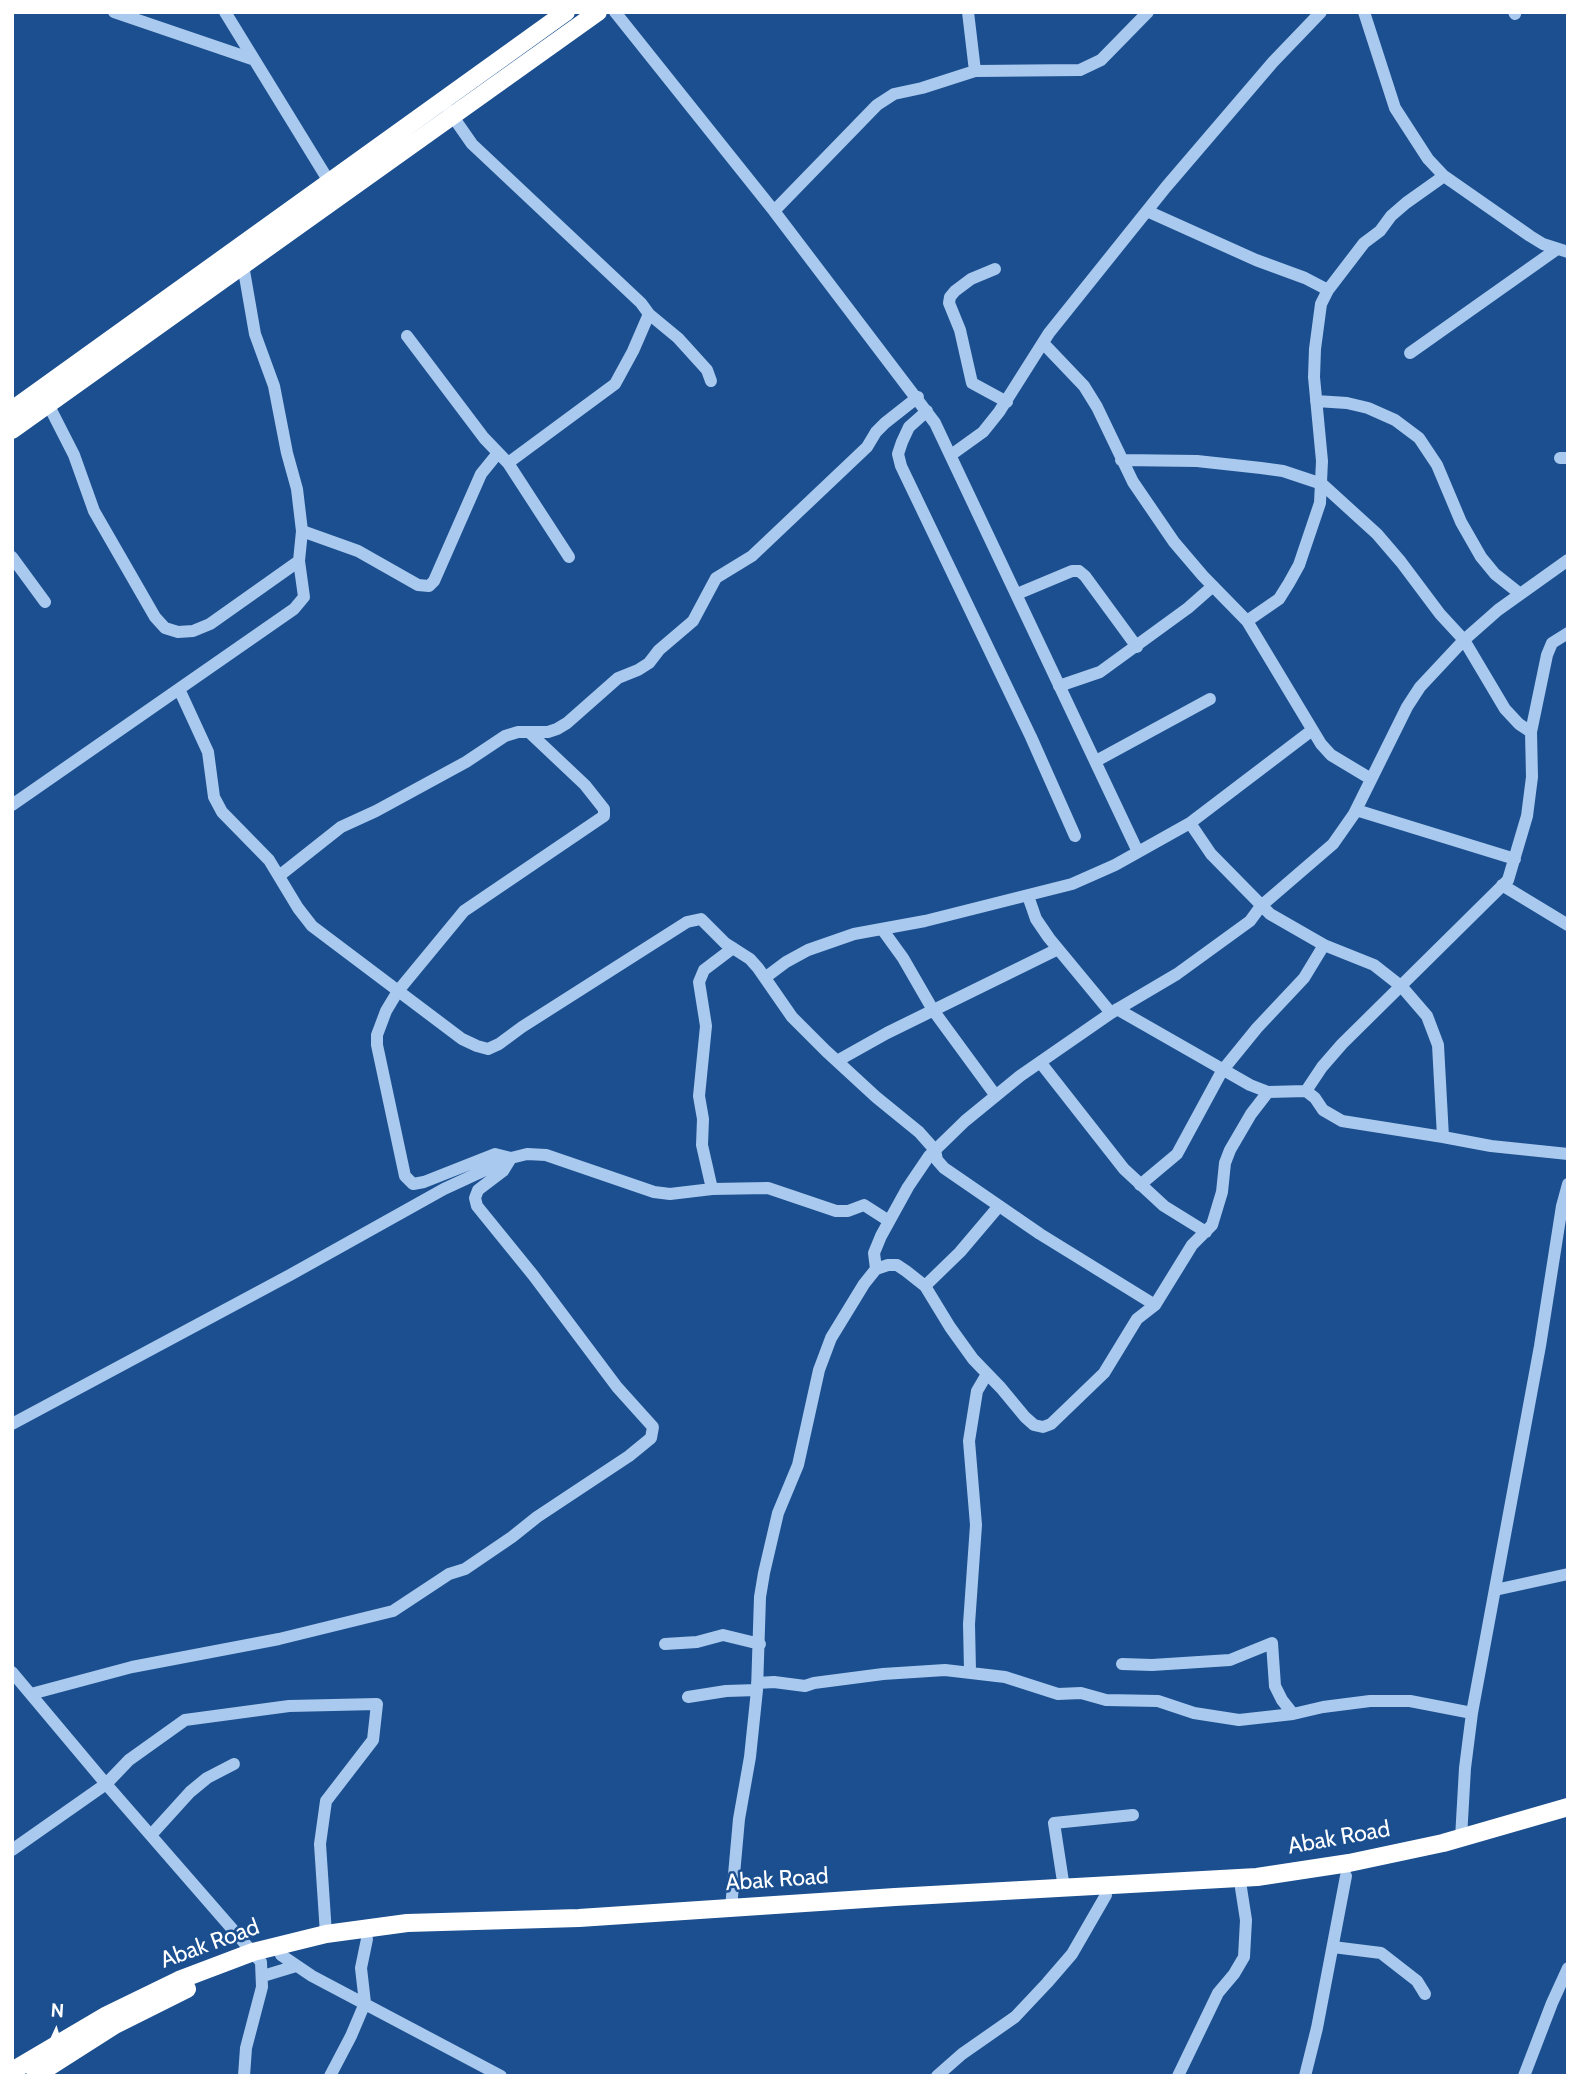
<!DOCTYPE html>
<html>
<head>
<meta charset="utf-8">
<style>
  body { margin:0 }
  #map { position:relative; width:1580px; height:2088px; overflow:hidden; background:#1b4f8f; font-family:Cabin,sans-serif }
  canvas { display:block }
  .frame { position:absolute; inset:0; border:14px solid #fff; pointer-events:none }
  .north { position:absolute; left:21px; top:1997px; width:70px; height:70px; -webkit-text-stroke:5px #1b4f8f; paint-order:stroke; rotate:4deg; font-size:19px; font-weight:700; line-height:28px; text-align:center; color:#fff }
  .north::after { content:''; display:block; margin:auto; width:24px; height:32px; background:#fff; clip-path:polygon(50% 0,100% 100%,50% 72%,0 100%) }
</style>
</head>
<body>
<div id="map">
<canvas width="1580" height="2088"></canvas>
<div class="frame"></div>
<div class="north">N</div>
</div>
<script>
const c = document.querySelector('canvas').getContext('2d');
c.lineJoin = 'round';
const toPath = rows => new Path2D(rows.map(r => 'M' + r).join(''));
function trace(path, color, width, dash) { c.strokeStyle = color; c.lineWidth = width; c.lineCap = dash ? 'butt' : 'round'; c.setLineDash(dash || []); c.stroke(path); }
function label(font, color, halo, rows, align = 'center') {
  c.font = font + ' Cabin,sans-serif'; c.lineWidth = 5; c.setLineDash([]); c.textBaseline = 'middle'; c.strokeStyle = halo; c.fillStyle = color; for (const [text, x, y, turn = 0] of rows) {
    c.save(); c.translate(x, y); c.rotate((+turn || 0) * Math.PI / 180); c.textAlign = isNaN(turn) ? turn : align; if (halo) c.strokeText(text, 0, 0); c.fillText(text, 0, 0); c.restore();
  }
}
trace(toPath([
  [114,12,252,59],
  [225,12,330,183],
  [615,12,774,211,935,423,1138,852],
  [968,12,975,71],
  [1364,12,1395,108,1428,159,1444,176,1530,236,1543,244,1568,252],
  [1514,12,1515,14],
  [449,111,472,144,641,303,649,314,678,338,707,370,711,381],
  [774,211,877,105,894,94,922,88,975,71,1080,70,1101,60,1148,12],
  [1147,211,1256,260,1305,278,1328,290],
  [995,269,971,279,955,291,950,297,949,303,960,330,972,383,1007,402],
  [407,336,484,438,508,463,569,557],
  [1043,343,1084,386,1097,407,1133,482,1174,542,1203,576,1247,621,1321,744,1331,755,1371,779],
  [1410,353,1557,249],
  [1316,401,1347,403,1368,408,1395,420,1419,438,1437,465,1461,522,1481,557,1495,574,1519,593],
  [48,404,74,455,94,511,155,617,165,628,178,632,193,631,210,624,299,561],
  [927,411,909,427,902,442,898,454,901,466,1031,737,1075,836],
  [951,455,983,432,999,412,1049,333,1166,187,1273,62,1321,12],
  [1560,458,1568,458],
  [1121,460,1197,461,1261,468,1283,471,1322,484,1377,534,1401,562,1440,614,1464,640,1505,709,1519,724,1531,732],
  [508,463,615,384,633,351,649,314],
  [302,531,358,551,418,585,429,586,434,581,481,474,498,453],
  [12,557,45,602],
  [1017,594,1072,571,1079,571,1085,576,1137,647],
  [1247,621,1279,599,1289,583,1299,565,1320,503,1322,461,1314,377,1315,349,1321,304,1328,290,1364,243,1380,231,1391,216,1406,203,1444,176],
  [1059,686,1100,672,1188,608,1213,586],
  [179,689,208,752,214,797,222,812,269,860,298,908,312,926,462,1039,477,1046,488,1049,499,1044,522,1027,687,922,701,919,725,943,750,959,758,968,792,1017,826,1051,876,1097,919,1132,935,1150,937,1160,944,1168,1040,1234,1155,1305],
  [1096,761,1210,699],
  [12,805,294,609,304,597,299,561,302,531,297,489,287,453,274,386,255,334,243,265],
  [1356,810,1515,859],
  [1190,823,1311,731],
  [279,876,341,827,376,811,466,762,505,736,518,732,548,732,557,729,567,723,618,678,638,670,649,663,659,650,693,621,716,578,752,556,867,447,876,432,885,423,918,397],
  [1502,885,1568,925],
  [1028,896,1036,919,1049,938,1111,1013],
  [882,929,903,958,933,1010,996,1096],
  [766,977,786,962,808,950,854,934,925,921,1072,884,1115,865,1190,823,1211,854,1270,914,1324,945,1374,965,1402,987,1427,1016,1438,1045,1443,1137,1491,1146,1568,1154],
  [1117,1009,1250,1085,1268,1092,1306,1091,1315,1098,1323,1110,1342,1121,1443,1137],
  [837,1061,887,1033,1058,949],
  [1040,1062,1124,1169,1164,1206,1206,1232],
  [1306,1091,1322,1067,1342,1044,1508,880,1527,816,1532,777,1531,732,1547,655,1552,643,1568,633],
  [1140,1185,1177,1154,1222,1071,1257,1028,1304,978,1324,945],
  [712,1189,702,1145,703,1119,699,1096,706,1026,699,982,704,970,733,948],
  [876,1269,874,1253,881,1236,908,1187,929,1156,965,1121,1020,1076,1111,1013,1177,974,1250,921,1261,906,1333,844,1354,814,1407,707,1420,687,1464,640,1498,610,1568,560],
  [925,1286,960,1252,999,1206],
  [12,1424,290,1275,444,1189,511,1158,527,1154,546,1155,654,1192,670,1194,712,1189,768,1188,836,1211,848,1211,864,1205,889,1221],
  [1495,1590,1568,1574],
  [665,1644,697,1642,723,1635,760,1644],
  [1122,1664,1152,1665,1230,1660,1272,1643,1275,1686,1282,1700,1293,1714],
  [970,1671,969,1624,976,1525,969,1441,977,1391,987,1374],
  [12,1672,106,1784,261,1962,262,1987,246,2048,244,2076],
  [757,1683,774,1682,805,1686,814,1683,883,1674,945,1670,1005,1677,1058,1694,1081,1693,1106,1700,1158,1701,1194,1713,1239,1720,1293,1714,1323,1707,1370,1701,1410,1701,1472,1713],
  [31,1694,132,1667,279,1639,393,1611,449,1574,465,1569,512,1537,537,1517,629,1456,651,1438,653,1427,617,1387,533,1275,477,1206,475,1198,478,1190,503,1171,511,1158,495,1154,424,1182,413,1184,405,1176,377,1045,377,1035,386,1011,398,991,464,911,604,816,604,809,585,785,531,734],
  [688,1697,726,1691,757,1690],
  [151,1835,190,1792,207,1778,234,1764],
  [1461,1838,1465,1768,1472,1713,1540,1346,1562,1206,1568,1184],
  [12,1850,106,1784,129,1760,185,1720,289,1706,377,1704,373,1740,326,1801,320,1844,326,1934],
  [1064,1888,1054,1823,1133,1815],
  [731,1908,739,1819,750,1757,757,1690,760,1597,764,1573,778,1513,798,1465,819,1370,831,1338,864,1284,876,1269,888,1265,897,1265,906,1271,925,1286,950,1327,973,1359,1001,1388,1025,1417,1034,1425,1043,1427,1051,1424,1104,1373,1137,1319,1155,1305,1192,1245,1212,1225,1222,1192,1225,1163,1230,1150,1251,1114,1268,1092],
  [1333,1947,1381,1953,1417,1981,1425,1994],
  [281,1955,312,1976,501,2076],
  [263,1976,296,1966],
  [330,2076,351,2036,365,2003,361,1968,367,1939],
  [937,2076,962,2054,1015,2017,1047,1983,1072,1954,1106,1895],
  [1178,2076,1218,1993,1234,1974,1244,1957,1246,1920,1241,1888],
  [1305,2076,1317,2028,1346,1876],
  [1524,2076,1552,2003,1568,1968]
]), '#a9c9ee', 12);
trace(toPath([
  [12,410,566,12],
  [12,430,598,12],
  [12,2071,107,2015,179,1980,253,1952,326,1934,407,1923,579,1918,895,1897,1257,1877,1349,1863,1443,1843,1568,1807],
  [35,2076,115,2025,187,1989]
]), '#fff', 18);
label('23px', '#fff', '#1b4f8f', [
  ["Abak Road",1339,1838,-10],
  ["Abak Road",777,1880,-4],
  ["Abak Road",210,1944,-20]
]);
</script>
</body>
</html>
